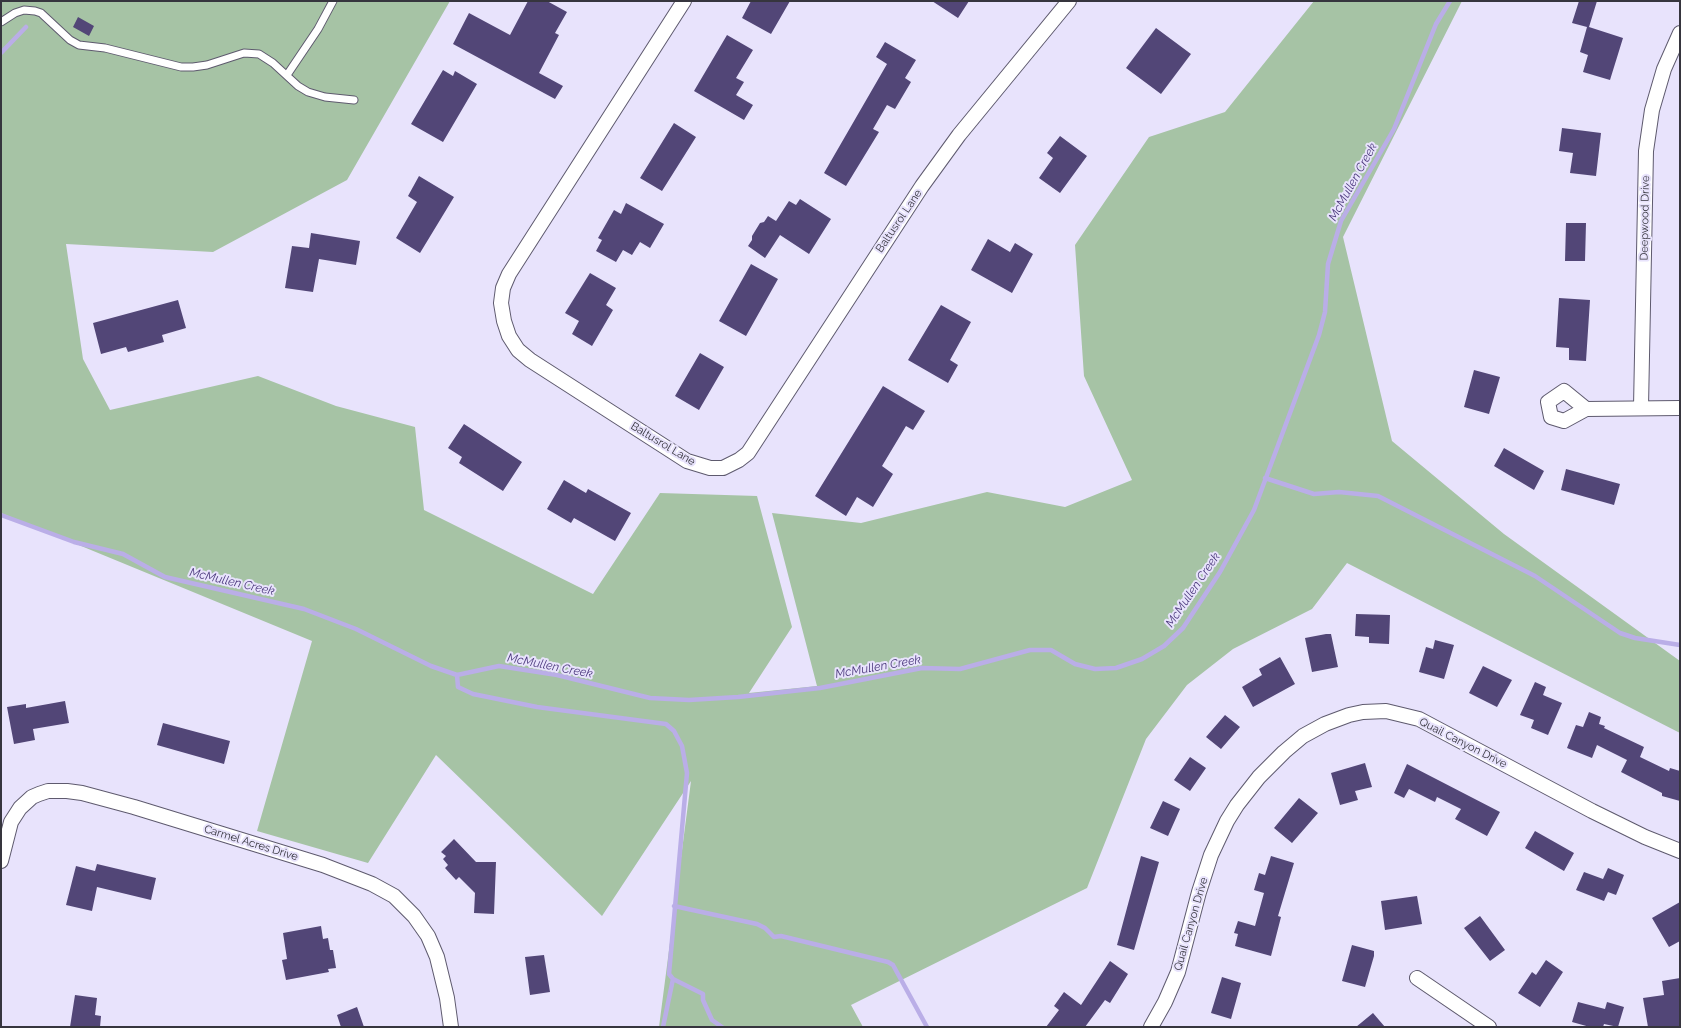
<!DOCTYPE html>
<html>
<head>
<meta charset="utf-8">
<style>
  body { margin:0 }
  #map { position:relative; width:1681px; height:1028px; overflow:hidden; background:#e8e3fc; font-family:Raleway,sans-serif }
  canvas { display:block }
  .frame { position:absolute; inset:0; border:2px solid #36353e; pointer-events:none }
</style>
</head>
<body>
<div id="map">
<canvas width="1681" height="1028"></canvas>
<div class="frame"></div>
</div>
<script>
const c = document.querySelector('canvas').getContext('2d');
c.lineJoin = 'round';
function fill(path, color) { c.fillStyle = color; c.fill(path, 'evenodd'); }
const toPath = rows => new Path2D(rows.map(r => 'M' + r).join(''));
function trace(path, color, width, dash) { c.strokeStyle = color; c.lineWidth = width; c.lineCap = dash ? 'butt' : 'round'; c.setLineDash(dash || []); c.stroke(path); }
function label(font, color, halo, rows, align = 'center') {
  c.font = font + ' Raleway,sans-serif'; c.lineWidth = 4; c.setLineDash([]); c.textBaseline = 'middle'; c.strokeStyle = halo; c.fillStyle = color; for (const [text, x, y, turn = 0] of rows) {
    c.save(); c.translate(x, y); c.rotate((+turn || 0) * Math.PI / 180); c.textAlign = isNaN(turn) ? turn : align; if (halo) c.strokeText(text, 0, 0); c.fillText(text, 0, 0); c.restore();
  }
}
fill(toPath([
  [1,1,450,1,347,180,213,252,66,244,83,359,110,410,258,376,336,406,415,427,424,510,593,594,660,493,757,496,792,627,749,693,817,686,772,513,861,523,987,492,1065,507,1132,480,1084,376,1075,245,1149,137,1225,112,1314,1,1462,1,1343,237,1392,441,1504,534,1680,661,1680,733,1347,563,1312,609,1233,649,1187,685,1146,739,1087,888,851,1005,863,1027,659,1027,691,781,602,916,436,755,368,863,257,831,312,641,1,513]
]), '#a6c3a5');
trace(toPath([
  [1,53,26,27],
  [1265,478,1314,494,1339,492,1378,496,1535,576,1620,633,1635,638,1680,645],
  [1,515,74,542,123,554,165,577,304,609,356,629,431,666,457,675,499,666,557,675,650,698,689,700,738,697,820,688,922,668,960,669,1030,650,1051,650,1075,664,1095,669,1116,668,1142,659,1164,646,1183,628,1220,572,1254,510,1319,335,1325,312,1328,264,1341,221,1394,129,1436,24,1450,1],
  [457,675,458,687,473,694,537,707,666,724,674,731,682,746,687,773,669,974,673,979,703,994,703,1000,712,1020,722,1027],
  [674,906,757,924,765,928,774,937,781,936,888,962,893,965,927,1027],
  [663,1027,673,979]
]), '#baaee7', 4.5);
fill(toPath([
  [528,1,547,1,567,12,555,33,559,35,539,73,563,86,555,99,453,44,469,13,510,35],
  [751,1,790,1,771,34,742,18],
  [932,1,969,1,958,18],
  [1579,1,1597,1,1589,27,1623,38,1610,80,1583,72,1588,55,1580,52,1587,27,1572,23],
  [78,17,94,26,89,36,73,27],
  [1156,28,1191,54,1161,94,1126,68],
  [727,35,753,50,736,78,744,82,736,95,753,105,744,120,694,91],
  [885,42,916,60,905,78,911,82,895,109,887,105,873,129,879,132,846,186,824,173,887,64,876,57],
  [443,70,453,76,455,71,477,84,443,142,411,124],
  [674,123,696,137,662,191,640,178],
  [1562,128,1601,133,1596,176,1570,173,1573,153,1559,151],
  [1060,136,1087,156,1060,193,1039,178,1053,158,1047,153],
  [419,176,454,197,420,253,396,238,417,202,408,196],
  [800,199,831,219,809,254,780,235,765,258,748,246,752,240,752,236,760,223,764,222,768,216,776,221,789,201,796,205],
  [626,203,664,224,650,248,640,242,632,255,623,250,616,262,596,251,602,240,598,238,614,210,621,214],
  [1566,223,1586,223,1585,261,1565,261],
  [311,233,360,241,356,265,319,259,313,292,285,288,292,246,309,248],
  [988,239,1010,252,1015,243,1033,254,1012,293,971,270],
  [751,264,778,279,746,336,719,321],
  [590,273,616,288,606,305,613,310,592,346,572,334,579,321,565,313],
  [1559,298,1590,300,1586,361,1569,360,1569,348,1556,347],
  [178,300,186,328,162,335,164,342,128,352,126,347,101,354,93,323],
  [941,305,971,322,950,360,958,365,948,383,908,360],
  [700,353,724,367,699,410,675,396],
  [1474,370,1500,377,1489,414,1464,407],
  [883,386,925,411,913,430,906,426,882,466,893,474,873,507,857,497,846,516,815,496],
  [464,424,522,462,503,491,459,463,462,457,448,448],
  [1504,448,1544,471,1534,490,1494,466],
  [1566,469,1620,484,1614,505,1561,490],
  [564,480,586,493,588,489,631,513,615,541,574,518,571,523,547,509],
  [1356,614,1390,615,1389,644,1369,643,1369,637,1355,636],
  [1326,634,1331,634,1338,667,1312,672,1305,638],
  [1435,640,1454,645,1444,679,1419,672,1426,647,1433,649],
  [1280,657,1295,684,1253,707,1242,687,1262,675,1259,669],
  [1483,666,1512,680,1497,707,1469,693],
  [1535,682,1546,687,1543,695,1562,703,1548,735,1531,728,1534,720,1520,715],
  [65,701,69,723,33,729,35,740,14,744,7,707,26,704,26,708],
  [1589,712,1601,717,1599,724,1605,726,1604,728,1644,747,1640,757,1669,771,1670,768,1680,771,1680,801,1662,796,1662,793,1621,772,1627,760,1597,745,1592,758,1567,748,1576,725,1583,727],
  [1225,715,1240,727,1221,749,1206,737],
  [163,723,230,741,224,764,157,745],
  [1190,757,1206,768,1190,791,1174,780],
  [1365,763,1372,787,1355,791,1358,800,1340,805,1331,773],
  [1407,764,1500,812,1487,836,1455,819,1461,809,1437,797,1435,802,1409,789,1404,798,1394,793],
  [1299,798,1318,813,1292,843,1274,828],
  [1163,801,1180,809,1168,836,1150,828],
  [1535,831,1574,853,1564,871,1525,848],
  [454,839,476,862,496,862,494,914,474,913,475,893,459,877,456,880,445,868,448,865,443,859,446,856,441,852],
  [1141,856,1159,862,1134,950,1117,945],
  [1271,856,1294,863,1278,916,1281,917,1271,956,1235,946,1238,934,1234,933,1238,921,1255,926,1264,893,1254,890,1259,873,1265,875],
  [97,864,156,878,151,900,97,887,92,911,66,905,76,866,95,871],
  [1608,868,1624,875,1616,895,1608,892,1604,901,1576,890,1584,872,1603,879],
  [1417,896,1422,924,1385,930,1381,901],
  [1680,902,1680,941,1669,947,1652,918],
  [1480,916,1505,950,1490,961,1464,928],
  [321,926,323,939,328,938,330,950,333,950,336,968,328,969,329,972,286,980,282,960,287,959,283,933],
  [1352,945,1374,951,1374,956,1365,987,1342,981],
  [544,955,550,992,530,995,525,957],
  [1546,960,1563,972,1540,1007,1518,993,1532,972,1536,975],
  [1110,961,1128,974,1110,1003,1105,1000,1085,1027,1046,1027,1059,1010,1054,1006,1064,992,1081,1005],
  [1222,977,1241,983,1231,1019,1211,1013],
  [1680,978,1680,1027,1648,1027,1643,998,1664,995,1662,981],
  [75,995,97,998,95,1015,101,1016,100,1027,70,1027],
  [1578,1002,1605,1009,1607,1002,1624,1007,1618,1027,1604,1024,1603,1027,1590,1027,1572,1022],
  [357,1007,364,1027,341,1027,337,1015],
  [1373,1013,1385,1027,1356,1027]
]), '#524677');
const service = toPath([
  [1,22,15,13,24,10,35,11,41,13,70,40,79,45,105,48,181,67,193,67,207,65,244,53,259,54,273,63,298,86,308,92,325,97,354,100],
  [287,75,318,29,333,1]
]);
const minor = toPath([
  [684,1,509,274,503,288,501,303,504,321,509,336,518,350,530,360,687,461,710,468,723,468,739,460,748,453,922,186,959,135,1069,1],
  [1641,407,1646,151,1652,110,1664,69,1680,33],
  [1586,409,1564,391,1548,402,1551,417,1564,421,1586,409,1680,408],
  [1,861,11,822,20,808,32,797,39,794,48,791,67,791,82,793,134,807,323,865,372,884,394,896,414,916,428,936,437,957,447,998,451,1027],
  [1417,978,1489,1027],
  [1151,1027,1165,1002,1178,972,1199,892,1211,855,1227,821,1237,805,1259,777,1284,752,1303,736,1325,724,1349,715,1363,712,1386,711,1419,719,1592,811,1645,837,1680,851]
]);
trace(service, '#5e5a6e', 9);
trace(minor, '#5e5a6e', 16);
trace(service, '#fff', 7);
trace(minor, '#fff', 14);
label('11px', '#36353e', '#e8e3fc', [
  ["Deepwood Drive",1645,218,-89],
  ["Baltusrol Lane",899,221,-56],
  ["Baltusrol Lane",663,444,31],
  ["Quail Canyon Drive",1463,743,27],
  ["Carmel Acres Drive",251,843,17],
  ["Quail Canyon Drive",1191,924,-74]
]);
label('italic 12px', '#4b387c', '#e8e3fc', [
  ["McMullen Creek",1353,182,-61],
  ["McMullen Creek",232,582,13],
  ["McMullen Creek",1193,590,-56],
  ["McMullen Creek",550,666,11],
  ["McMullen Creek",878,667,-10]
]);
</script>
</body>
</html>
